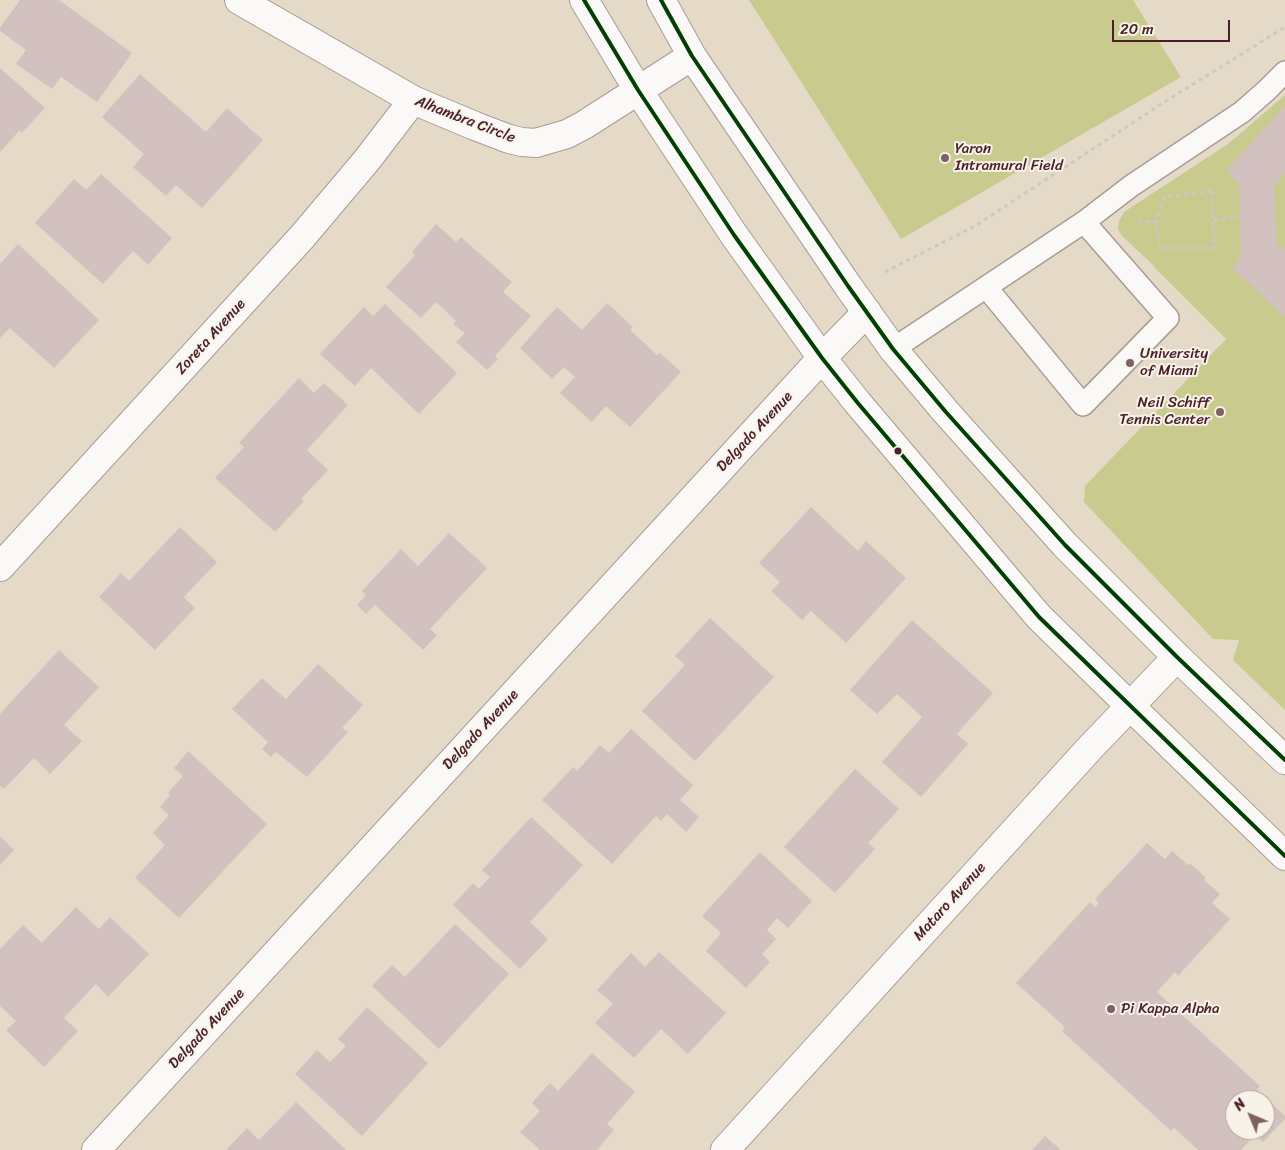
<!DOCTYPE html>
<html>
<head>
<meta charset="utf-8">
<style>
  body { margin:0 }
  #map { position:relative; width:1285px; height:1150px; overflow:hidden; background:#e5d9c8; font-family:Sriracha,sans-serif }
  canvas { display:block }
  .north { position:absolute; left:1225px; top:1090px; width:50px; height:50px; box-sizing:border-box; background:#f7f3e8; border:1px solid #b29e9c; border-radius:50%; rotate:315deg; font-size:14px; font-weight:700; line-height:20px; text-align:center; color:#4a1f2b }
  .north::after { content:''; display:block; margin:auto; width:18px; height:22px; background:#806062; clip-path:polygon(50% 0,100% 100%,50% 72%,0 100%) }
  .scale { position:absolute; left:1112px; top:20px; width:118px; height:22px; box-sizing:border-box; border:2px solid #4a1f2b; border-top:0; padding-left:6px; font-size:15px; line-height:18px; white-space:nowrap; color:#4a1f2b; -webkit-text-stroke:4px #f7f3e8; paint-order:stroke }
</style>
</head>
<body>
<div id="map">
<canvas width="1285" height="1150"></canvas>
<div class="north">N</div>
<div class="scale">20 m</div>
</div>
<script>
const c = document.querySelector('canvas').getContext('2d');
c.lineJoin = 'round';
function fill(path, color) { c.fillStyle = color; c.fill(path, 'evenodd'); }
const toPath = rows => new Path2D(rows.map(r => 'M' + r).join(''));
function trace(path, color, width, dash) { c.strokeStyle = color; c.lineWidth = width; c.lineCap = dash ? 'butt' : 'round'; c.setLineDash(dash || []); c.stroke(path); }
function label(font, color, halo, rows, align = 'center') {
  c.font = font + ' Sriracha,sans-serif'; c.lineWidth = 4; c.setLineDash([]); c.textBaseline = 'middle'; c.strokeStyle = halo; c.fillStyle = color; for (const [text, x, y, turn = 0] of rows) {
    c.save(); c.translate(x, y); c.rotate((+turn || 0) * Math.PI / 180); c.textAlign = isNaN(turn) ? turn : align; if (halo) c.strokeText(text, 0, 0); c.fillText(text, 0, 0); c.restore();
  }
}
fill(toPath([
  [749,0,1133,0,1181,77,901,239],
  [1285,95,1285,710,1233,660,1239,640,1213,639,1084,502,1085,486,1226,339,1155,268,1152,264,1122,236,1118,229,1119,221,1124,212,1228,144,1277,102]
]), '#c8ca8e');
fill(toPath([
  [20,0,59,0,132,53,97,102,61,77,52,89,16,64,26,50,0,31,0,28],
  [0,68,45,108,22,133,19,131,0,152],
  [140,74,206,132,227,108,263,140,202,208,176,185,166,196,133,167,144,154,102,117],
  [1285,106,1285,174,1274,186,1277,243,1285,251,1285,317,1233,269,1241,255,1239,184,1227,170],
  [101,174,172,238,148,265,133,251,103,284,35,223,74,179,86,190],
  [436,224,456,242,461,237,512,282,503,292,531,316,495,356,498,359,487,370,456,342,465,333,453,324,456,321,436,302,421,318,386,287,415,255,412,252],
  [18,244,99,320,54,368,10,328,0,338,0,264],
  [607,303,633,327,630,330,657,355,660,353,681,372,630,427,606,406,592,422,560,393,575,377,564,367,552,379,520,348,557,307,582,330],
  [385,304,457,373,419,414,371,368,355,386,320,354,364,307,373,316],
  [299,378,314,393,324,383,348,405,307,450,328,470,301,499,304,501,275,532,215,478,244,447,239,443],
  [811,507,858,551,866,541,906,578,846,643,811,611,802,620,771,591,780,582,759,563],
  [180,527,217,562,184,597,195,608,155,650,99,597,121,573,129,581],
  [449,533,487,568,430,629,437,635,423,650,375,605,366,614,357,605,366,595,362,591,401,549,418,566],
  [710,618,774,677,695,761,642,711,685,665,675,656],
  [912,620,993,693,957,734,968,744,921,797,882,762,922,717,897,694,877,714,850,690],
  [59,650,99,687,64,725,82,741,50,774,34,758,4,789,0,786,0,714],
  [318,664,363,705,342,728,348,732,307,777,276,752,271,757,262,749,268,742,232,709,262,678,286,699],
  [631,729,693,785,680,800,699,817,686,832,667,814,661,821,656,816,612,864,542,800,573,767,577,771,600,745,609,753],
  [188,751,267,824,179,918,135,878,165,845,153,833,169,815,160,807,170,795,168,793,183,776,174,768],
  [855,769,899,809,868,843,875,849,835,893,784,847],
  [531,817,583,865,530,922,548,939,520,969,453,905,473,883,479,889,490,877,482,870],
  [0,836,14,850,0,865],
  [1147,843,1165,859,1172,851,1188,865,1191,864,1205,877,1205,881,1220,894,1212,903,1230,919,1178,976,1175,972,1157,992,1260,1086,1257,1090,1285,1116,1285,1119,1263,1142,1255,1135,1241,1150,1198,1150,1174,1128,1171,1131,1062,1031,1065,1027,1016,983,1090,902,1095,907,1099,903,1095,899],
  [1235,1100,1265,1100,1265,1130,1235,1130],
  [760,852,812,901,788,928,777,918,767,930,776,939,762,954,770,962,746,988,706,951,721,933,702,916],
  [76,907,99,929,110,917,149,954,108,997,96,984,64,1018,78,1031,44,1067,6,1030,16,1021,0,1006,0,949,23,925,42,943],
  [455,924,509,974,439,1049,372,986,392,965,405,977],
  [659,952,726,1013,688,1054,661,1029,634,1058,595,1023,613,1004,597,990,631,953,645,967],
  [367,1007,428,1063,362,1136,295,1074,317,1050,330,1062,346,1046,338,1039],
  [592,1053,635,1092,607,1124,614,1130,597,1150,540,1150,520,1132,540,1111,532,1103,550,1083,558,1091],
  [296,1102,346,1150,226,1150,247,1128,259,1140],
  [1045,1136,1061,1150,1032,1150]
]), '#d3c1c0');
const lane = toPath([
  [986,287,1083,405,1168,318,1084,222],
  [893,349,1084,222,1131,186,1242,112,1267,90,1285,72]
]);
const street = toPath([
  [0,567,302,237,367,160,413,100],
  [96,1150,822,358,867,312],
  [725,1150,1089,749,1177,657]
]);
const secondary = toPath([
  [239,0,413,100,475,126,509,139,522,142,536,143,567,134,584,125,692,56],
  [584,0,638,90,734,235,822,358,857,402,1039,617,1130,706,1285,856],
  [661,0,692,56,848,286,893,349,945,411,1065,545,1177,657,1285,760]
]);
trace(lane, '#a99c94', 24);
trace(street, '#a99c94', 30);
trace(secondary, '#a99c94', 30);
trace(toPath([
  [1212,191,1214,248,1160,248,1156,222,1164,197,1212,191],
  [1213,220,1240,217],
  [1137,221,1156,222],
  [885,272,975,226,1166,101,1285,27]
]), '#cdc7c5', 3, [4, 4]);
trace(lane, '#fbf9f7', 21);
trace(street, '#fbf9f7', 28);
trace(secondary, '#fbf9f7', 28);
trace(toPath([
  [584,0,638,90,734,235,822,358,857,402,1039,617,1285,856],
  [661,0,692,56,848,286,893,349,945,411,1065,545,1177,657,1285,760]
]), '#004000', 4);
for (const [x, y, r, color] of [
  [945,158,5,"#806062"],
  [1130,363,5,"#806062"],
  [1220,412,5,"#806062"],
  [898,451,4.5,"#4a1f2b"],
  [1111,1009,5,"#806062"]
]) { const dot = new Path2D(); dot.arc(x, y, r, 0, 2 * Math.PI); c.fillStyle = color; c.fill(dot); trace(dot, '#f7f3e8', 2); }
label('15px', '#4a1f2b', '#f7f3e8', [
  ["Alhambra Circle",465,120,21],
  ["Zoreta Avenue",211,337,-48],
  ["Delgado Avenue",755,432,-47],
  ["Delgado Avenue",481,730,-47],
  ["Mataro Avenue",950,902,-48],
  ["Delgado Avenue",207,1029,-47]
]);
label('15px', '#4a1f2b', '#f7f3e8', [
  ["Yaron",955,149],
  ["Intramural Field",955,166],
  ["University",1140,354],
  ["of Miami",1140,371],
  ["Neil Schiff",1210,403,"right"],
  ["Tennis Center",1210,420,"right"],
  ["Pi Kappa Alpha",1121,1009]
], 'left');
</script>
</body>
</html>
